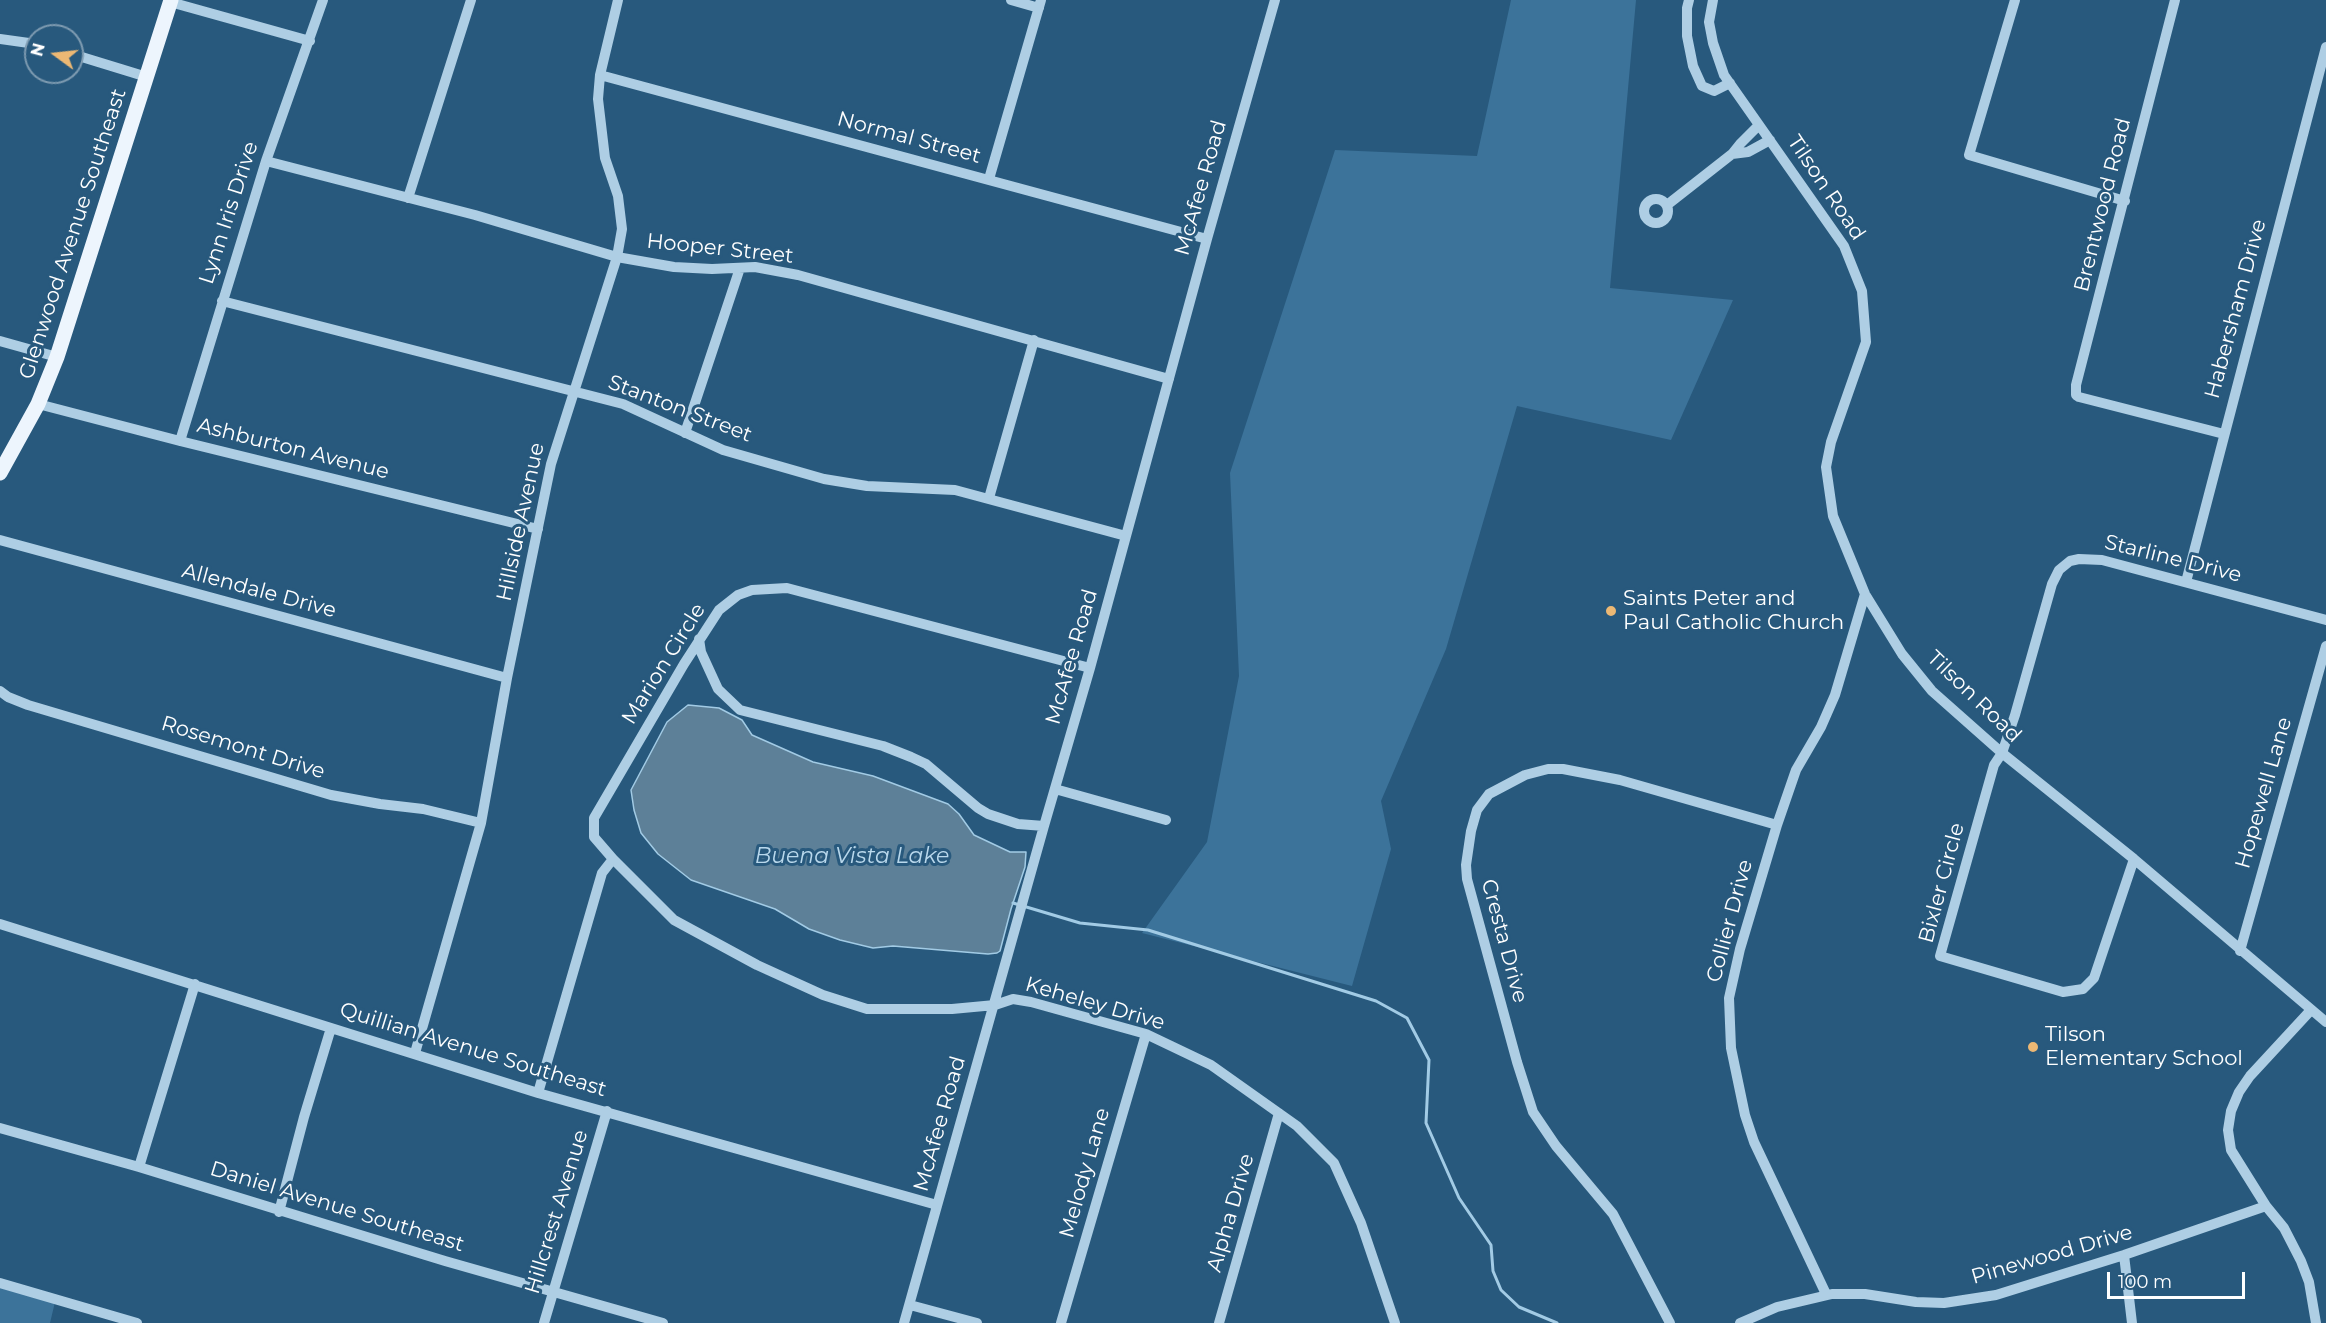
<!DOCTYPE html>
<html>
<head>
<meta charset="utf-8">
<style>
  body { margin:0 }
  #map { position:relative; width:2326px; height:1323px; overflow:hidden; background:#28597d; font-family:Montserrat,sans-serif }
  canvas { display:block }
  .north { position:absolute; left:24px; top:24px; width:60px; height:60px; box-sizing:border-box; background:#28597d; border:2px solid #7e9bb1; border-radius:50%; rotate:285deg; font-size:16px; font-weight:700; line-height:24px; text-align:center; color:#fff }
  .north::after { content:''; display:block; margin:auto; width:21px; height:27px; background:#ecb874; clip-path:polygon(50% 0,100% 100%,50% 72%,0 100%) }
  .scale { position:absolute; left:2107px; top:1272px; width:138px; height:27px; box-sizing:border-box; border:3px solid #fff; border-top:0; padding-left:8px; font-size:18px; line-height:21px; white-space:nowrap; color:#fff; -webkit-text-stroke:4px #28597d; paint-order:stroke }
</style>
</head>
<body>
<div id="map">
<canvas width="2326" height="1323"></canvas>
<div class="north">N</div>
<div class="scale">100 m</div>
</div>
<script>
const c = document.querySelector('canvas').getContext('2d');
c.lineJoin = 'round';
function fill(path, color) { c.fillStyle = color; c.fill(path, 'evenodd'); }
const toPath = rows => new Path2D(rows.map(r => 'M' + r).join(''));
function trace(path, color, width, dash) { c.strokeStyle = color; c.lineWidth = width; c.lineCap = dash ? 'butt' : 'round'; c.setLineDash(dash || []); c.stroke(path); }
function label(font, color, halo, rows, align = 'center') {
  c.font = font + ' Montserrat,sans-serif'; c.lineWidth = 6; c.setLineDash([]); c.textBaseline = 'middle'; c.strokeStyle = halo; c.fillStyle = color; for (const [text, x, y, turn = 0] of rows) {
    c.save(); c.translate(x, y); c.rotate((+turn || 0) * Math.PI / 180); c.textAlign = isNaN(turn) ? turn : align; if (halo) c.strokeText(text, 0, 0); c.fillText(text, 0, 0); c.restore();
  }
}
fill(toPath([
  [1511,0,1636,0,1610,288,1733,300,1671,440,1517,406,1446,649,1381,801,1391,849,1352,986,1142,933,1207,842,1239,676,1230,473,1335,150,1477,156],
  [0,1284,55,1302,50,1323,0,1323]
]), '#3c739a');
const water = toPath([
  [688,705,719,708,742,720,752,735,813,762,873,776,948,804,959,814,974,835,1010,852,1026,852,1025,867,1011,909,1000,951,997,953,988,954,893,946,873,948,840,940,809,929,775,909,691,880,658,854,641,833,634,810,631,790,667,722,688,705]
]);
fill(water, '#5d8098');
trace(water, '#a2cbe5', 1.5);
trace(toPath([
  [1013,903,1080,923,1148,930,1376,1001,1407,1018,1429,1060,1426,1123,1459,1198,1491,1245,1493,1271,1501,1290,1519,1307,1557,1323]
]), '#a2cbe5', 3);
trace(toPath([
  [1011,0,1039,8],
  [1689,0,1687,8,1687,36,1693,66,1702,86,1714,91,1730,83],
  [1713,0,1709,22,1713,43,1724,75,1844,246,1862,291,1866,342,1831,442,1826,467,1833,516,1865,594,1902,654,1932,691,2002,753,2134,859,2326,1022],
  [2015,0,1969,155,2125,201],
  [2175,0,2076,385,2076,395,2079,397,2224,434],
  [170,2,310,41],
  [0,39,36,44],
  [72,54,147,77],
  [600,75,1207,239],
  [1732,154,1748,152,1770,140],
  [266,161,475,215,617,257,674,267,712,269,755,267,798,275,1169,379],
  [989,179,1041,0],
  [408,198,471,0],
  '1644 211a12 12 0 1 1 24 0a12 12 0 1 1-24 0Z',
  [1667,205,1732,154,1740,144,1759,125],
  [222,301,623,404,723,450,824,479,867,486,955,490,1126,536],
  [0,341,57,357],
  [38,404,180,441,538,529],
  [685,433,740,268],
  [180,441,266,161,323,0],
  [989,498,1034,340],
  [0,540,507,678],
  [2186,582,2326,47],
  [699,639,701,652,718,689,740,710,883,746,911,757,926,764,978,808,988,814,1018,824,1044,826],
  [0,691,8,697,28,705,331,795,380,804,423,809,481,823],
  [1055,789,1166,820],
  [613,859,674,920,757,965,823,995,867,1009,952,1009,995,1005,1013,999,1031,1002,1146,1034,1211,1065,1297,1126,1334,1163,1361,1223,1395,1323],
  [2134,859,2094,978,2083,989,2063,992,1940,956,1994,765,2002,753,2015,715,2052,584,2059,570,2070,561,2079,559,2102,560,2326,620],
  [0,924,538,1093,937,1205],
  [2240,951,2326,646],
  [2311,1010,2250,1076,2239,1092,2231,1111,2228,1130,2231,1150,2266,1206,2284,1228,2301,1261,2309,1282,2316,1323],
  [415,1053,481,823,507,678,551,464,617,257,622,229,618,196,605,158,598,99,600,75,618,0],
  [538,1093,602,873,613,859,594,837,594,818,684,664,719,610,738,595,752,590,787,588,1090,668],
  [0,1128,139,1167,445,1261,663,1323],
  [139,1167,195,984],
  [279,1212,304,1117,331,1028],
  [2124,1255,2132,1323],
  [0,1283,137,1323],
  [1826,1294,1754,1142,1745,1115,1731,1048,1729,998,1740,949,1777,825,1796,770,1821,727,1835,695,1865,594],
  [910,1305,977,1323],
  [544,1323,607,1111],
  [904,1323,1044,826,1090,668,1207,239,1275,0],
  [1061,1323,1146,1034],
  [1219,1323,1279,1113],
  [1670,1323,1613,1214,1556,1146,1533,1112,1517,1062,1467,879,1466,865,1471,831,1477,810,1489,794,1525,775,1548,769,1563,769,1620,780,1777,825],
  [1740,1323,1777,1307,1832,1294,1865,1294,1916,1302,1944,1303,1996,1295,2124,1255,2266,1206]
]), '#aecee4', 10);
trace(toPath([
  [0,473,38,404,57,357,171,0]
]), '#edf5fd', 15);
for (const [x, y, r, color] of [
  [1611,611,6,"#ecb874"],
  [2033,1047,6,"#ecb874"]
]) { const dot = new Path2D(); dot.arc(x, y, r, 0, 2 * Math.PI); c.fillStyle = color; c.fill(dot); trace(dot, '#28597d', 2); }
label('21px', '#fff', '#28597d', [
  ["Normal Street",909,138,15],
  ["McAfee Road",1201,188,-74],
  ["Tilson Road",1826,188,56],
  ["Brentwood Road",2103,205,-76],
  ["Lynn Iris Drive",229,213,-72],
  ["Glenwood Avenue Southeast",73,234,-72],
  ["Hooper Street",720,249,6],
  ["Habersham Drive",2236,309,-75],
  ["Stanton Street",680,409,21],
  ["Ashburton Avenue",293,449,14],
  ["Hillside Avenue",521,522,-78],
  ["Starline Drive",2173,559,14],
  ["Allendale Drive",259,591,15],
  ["McAfee Road",1072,657,-74],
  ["Marion Circle",664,664,-58],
  ["Tilson Road",1974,697,44],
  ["Rosemont Drive",243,748,17],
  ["Hopewell Lane",2264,793,-74],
  ["Bixler Circle",1942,883,-75],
  ["Collier Drive",1730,921,-75],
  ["Cresta Drive",1504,941,75],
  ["Keheley Drive",1095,1004,16],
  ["Quillian Avenue Southeast",473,1050,17],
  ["McAfee Road",940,1124,-74],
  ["Melody Lane",1085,1173,-74],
  ["Daniel Avenue Southeast",337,1207,17],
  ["Hillcrest Avenue",557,1212,-73],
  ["Alpha Drive",1231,1213,-74],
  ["Pinewood Drive",2052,1255,-16]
]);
label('21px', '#fff', '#28597d', [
  ["Saints Peter and",1623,599],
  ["Paul Catholic Church",1623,623],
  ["Tilson",2045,1035],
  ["Elementary School",2045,1059]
], 'left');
label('italic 22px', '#b9d8ec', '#28597d', [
  ["Buena Vista Lake",852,857]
]);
</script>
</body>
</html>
